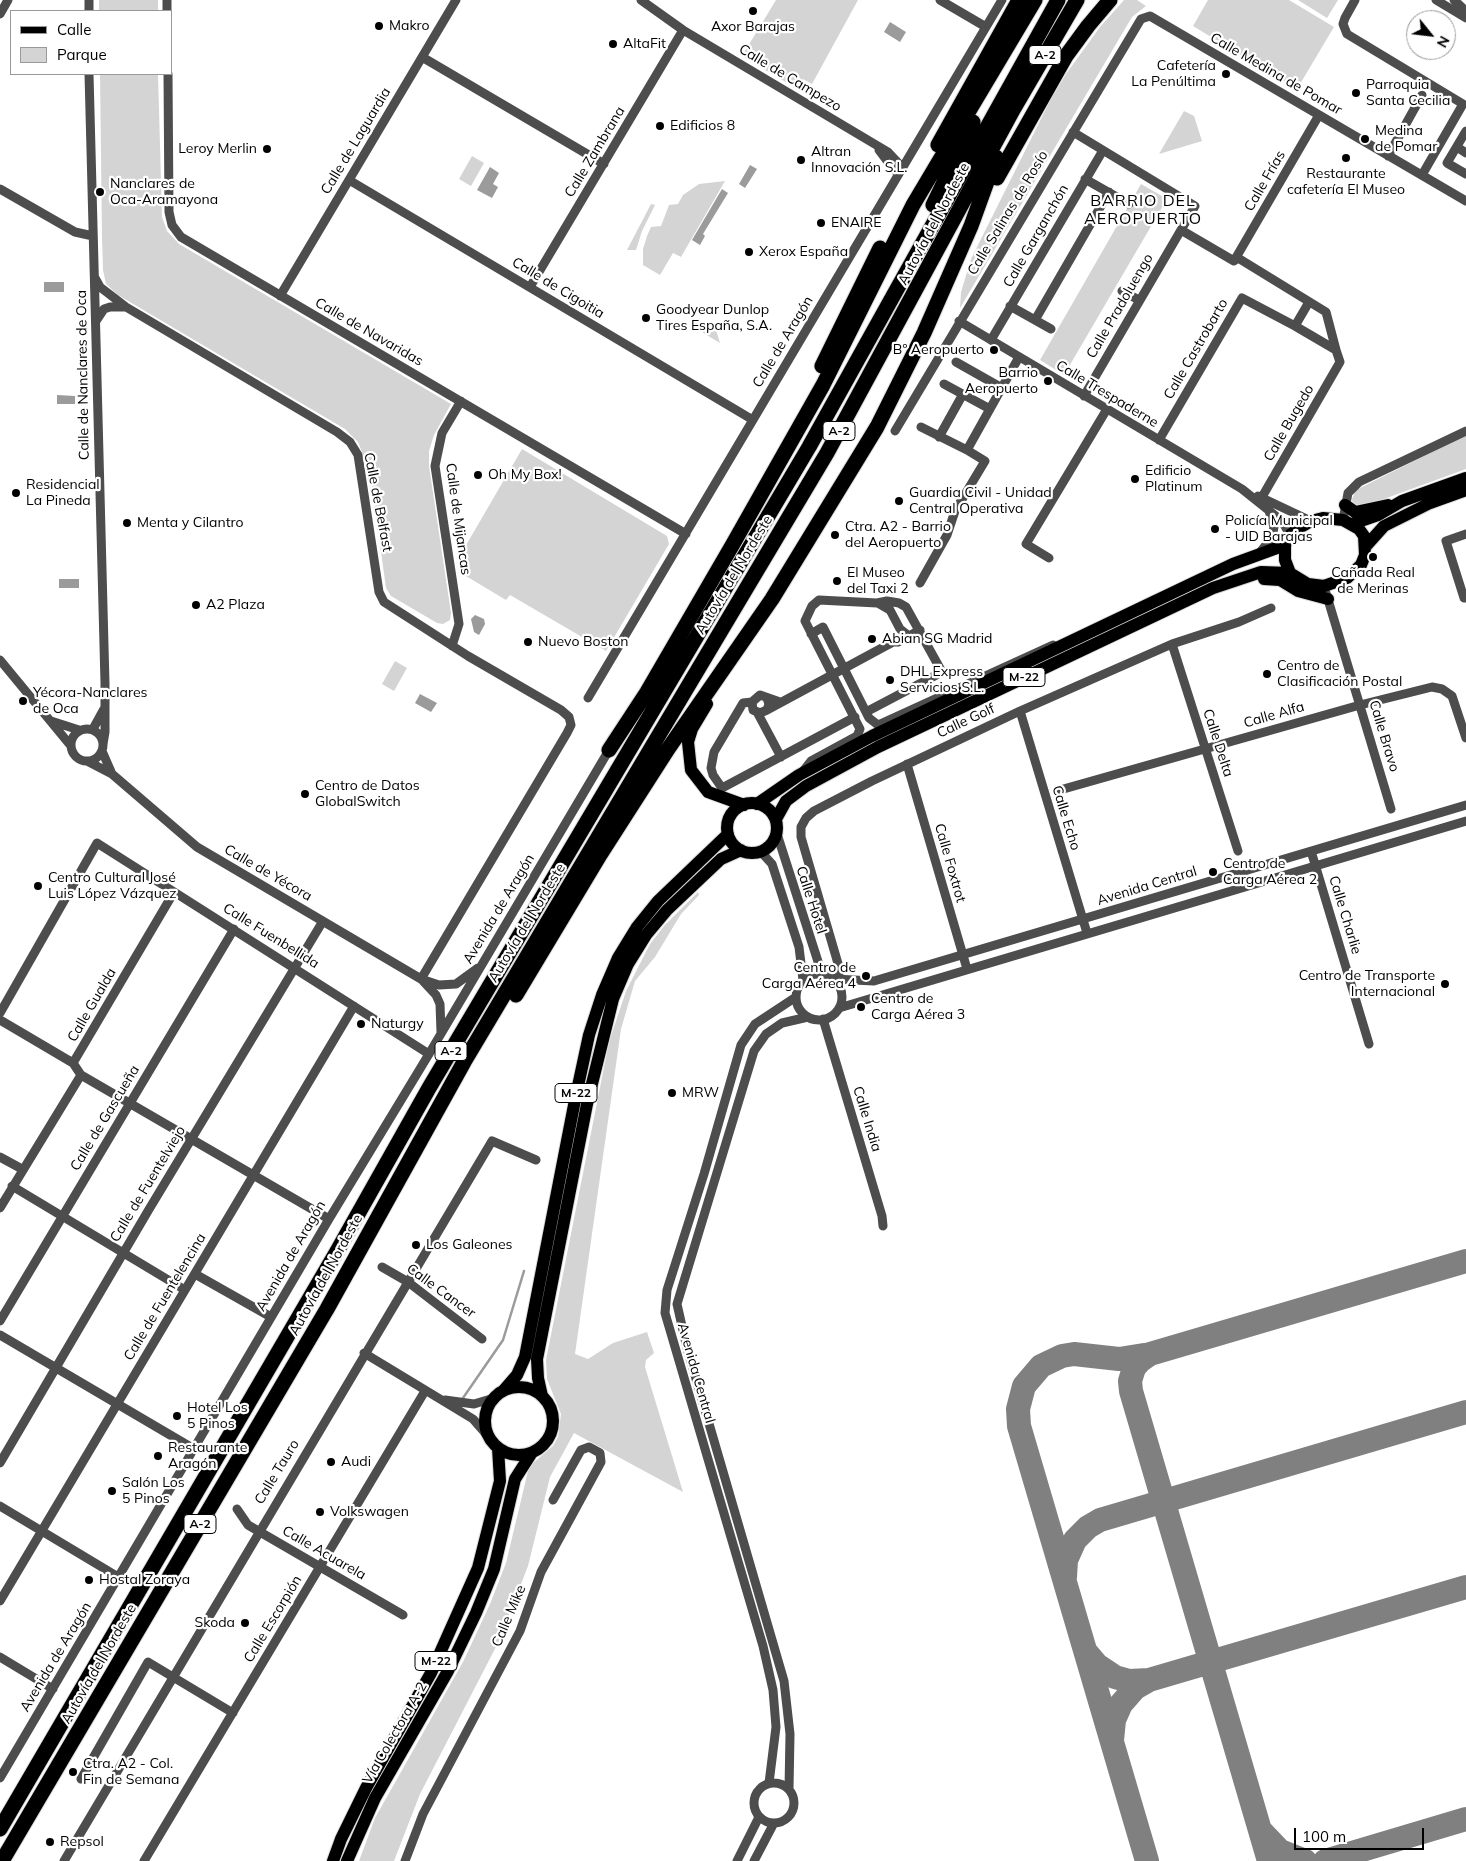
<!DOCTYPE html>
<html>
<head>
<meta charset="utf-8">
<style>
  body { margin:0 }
  #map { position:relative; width:1466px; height:1861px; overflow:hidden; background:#fff; font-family:Mulish,sans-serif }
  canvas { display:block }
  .legend { position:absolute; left:10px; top:10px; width:162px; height:65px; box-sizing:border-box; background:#fff; border:1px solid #999; margin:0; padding:6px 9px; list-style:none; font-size:15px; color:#000 }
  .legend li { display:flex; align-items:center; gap:10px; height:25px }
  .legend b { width:25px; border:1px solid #999 }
  .north { position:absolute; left:1406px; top:10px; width:50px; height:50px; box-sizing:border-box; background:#fff; border:1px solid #999; border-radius:50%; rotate:119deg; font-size:14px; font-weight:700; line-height:20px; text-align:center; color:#000 }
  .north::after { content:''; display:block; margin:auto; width:18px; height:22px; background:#000; clip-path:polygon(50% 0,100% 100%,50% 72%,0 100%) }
  .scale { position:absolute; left:1294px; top:1828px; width:130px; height:22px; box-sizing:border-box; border:2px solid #000; border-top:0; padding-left:6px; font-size:15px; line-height:18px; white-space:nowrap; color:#000; -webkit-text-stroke:4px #fff; paint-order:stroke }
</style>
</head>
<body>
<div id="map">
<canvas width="1466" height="1861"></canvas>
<ul class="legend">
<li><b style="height:6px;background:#000"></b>Calle</li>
<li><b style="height:14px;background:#d4d4d4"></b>Parque</li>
</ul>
<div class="north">N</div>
<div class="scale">100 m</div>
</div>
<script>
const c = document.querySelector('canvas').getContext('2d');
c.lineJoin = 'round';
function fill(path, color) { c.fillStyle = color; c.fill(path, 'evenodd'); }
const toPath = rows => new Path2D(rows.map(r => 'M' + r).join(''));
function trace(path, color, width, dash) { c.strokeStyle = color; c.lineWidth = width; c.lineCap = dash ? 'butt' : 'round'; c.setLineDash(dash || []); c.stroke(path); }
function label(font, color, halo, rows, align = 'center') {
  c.font = font + ' Mulish,sans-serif'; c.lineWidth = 4.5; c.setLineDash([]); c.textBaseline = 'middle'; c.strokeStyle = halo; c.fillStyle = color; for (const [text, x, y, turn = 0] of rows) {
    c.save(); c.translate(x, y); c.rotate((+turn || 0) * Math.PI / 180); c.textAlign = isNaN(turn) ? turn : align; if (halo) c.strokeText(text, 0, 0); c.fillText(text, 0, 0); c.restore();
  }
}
fill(toPath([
  [99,0,158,0,158,11,99,11],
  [776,0,858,0,812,84,803,79,798,87,794,87,742,56],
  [1124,0,1137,0,1146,6,1132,17,960,308,961,292,971,259,1050,101,1066,74,1100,27],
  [1208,0,1289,0,1334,27,1297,89,1193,26],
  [1298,0,1338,0,1327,18],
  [100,74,158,74,162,217,167,231,179,244,451,404,434,435,429,451,429,466,451,613,450,620,443,624,437,623,391,596,386,588,370,472,358,442,345,429,118,295,106,284,103,270,102,237],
  [1184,111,1194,116,1202,141,1159,154],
  [472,156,484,163,471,186,459,179],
  [725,181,681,257,673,253,660,275,643,265,643,249,647,236,651,227,661,226,669,205,678,204,683,195,699,184],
  [1141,184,1167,199,1064,375,1040,360],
  [651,204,655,205,642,231,636,250,627,250],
  [692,322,709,324,716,330,720,343,690,325],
  [1466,435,1466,469,1373,503,1357,506,1353,505,1352,499,1356,490],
  [522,449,667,536,669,544,606,651,510,595,506,600,461,573,458,559],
  [395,661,407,668,394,691,382,684],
  [698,892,699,895,681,914,655,957,635,981,621,1029,575,1354,588,1359,613,1343,647,1332,654,1353,646,1360,645,1367,683,1492,574,1433,550,1477,528,1566,499,1641,420,1794,394,1861,359,1861,375,1818,463,1662,490,1604,506,1563,528,1471,532,1464,553,1446,558,1437,561,1414,547,1379,546,1360,609,1042,626,991,650,944,664,926]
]), '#d4d4d4');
fill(toPath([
  [890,22,906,32,900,42,884,32],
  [750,165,757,169,745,188,739,184],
  [490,167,499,173,493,184,498,187,492,198,477,190],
  [722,189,728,193,703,234,705,236,700,245,692,240],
  [44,282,64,282,64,292,44,292],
  [57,395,75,396,75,404,57,404],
  [59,579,79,579,79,588,59,588],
  [475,615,484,619,485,624,479,635,474,632,471,619],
  [420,694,437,703,431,712,415,703]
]), '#9b9b9b');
trace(toPath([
  [463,1398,503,1340,524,1271]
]), '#9b9b9b', 2.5);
trace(toPath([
  [1150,1354,1140,1361,1134,1368,1130,1381,1131,1391,1269,1861],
  [1065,1577,1066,1560,1075,1540,1088,1527,1100,1520,1466,1412],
  [1086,1652,1097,1665,1115,1677,1129,1681,1149,1680],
  [1112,1740,1114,1720,1121,1704,1135,1688,1149,1680,1466,1587],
  [1261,1831,1280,1851,1305,1861],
  [1147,1861,1019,1426,1018,1409,1024,1386,1041,1366,1062,1356,1074,1354,1119,1359,1150,1354,1466,1261],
  [1325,1861,1466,1819]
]), '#808080', 24);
const major = toPath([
  [1345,505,1355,512,1388,505],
  [1323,518,1343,520,1359,529,1364,536,1365,555,1361,565,1347,578,1324,586,1308,584,1290,573,1285,560,1285,545,1290,535,1299,528,1311,521,1323,518],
  [1352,524,1378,515,1402,501,1466,478],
  [1366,546,1384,526,1430,503,1466,490],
  [1264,579,1280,580,1298,591,1328,599],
  [707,704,692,729,688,742,691,770,708,792,744,805],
  '727 828a25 25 0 1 1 50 0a25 25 0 1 1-50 0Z',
  [757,804,799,775,872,736,1233,564,1285,545],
  [776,819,786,801,806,786,878,747,1213,588,1261,572,1290,573],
  '485 1421a34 34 0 1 1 68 0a34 34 0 1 1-68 0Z',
  [504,1390,517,1375,525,1357,575,1100,589,1035,602,995,618,958,637,927,658,901,728,834],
  [542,1396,538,1378,537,1359,587,1104,613,999,628,964,646,935,667,910,721,859,741,850],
  [333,1861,341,1839,366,1788,431,1673,478,1568,500,1481,498,1448],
  [347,1861,375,1798,448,1671,476,1613,494,1569,515,1479,531,1454]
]);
const highway = toPath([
  [938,145,1019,0],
  [997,178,1066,56,1088,26,1110,0],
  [933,205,973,122],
  [822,366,880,248],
  [609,750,647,692,733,544,823,385,913,205,1035,0],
  [516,995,600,855,668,749,772,599,877,427,924,333,971,226,996,157],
  [0,1829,336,1253,429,1088,809,447,1058,0],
  [2,1861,327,1309,464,1062,827,453,1013,110,1077,0]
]);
trace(major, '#dbdbdb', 14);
trace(highway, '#dbdbdb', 17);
trace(toPath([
  [89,0,89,11],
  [167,0,167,11],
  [641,0,683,30,888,152,903,168],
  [940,0,986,27],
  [1355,0,1345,18,1343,24,1347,34,1463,104,1422,175],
  [1436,0,1466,18],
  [1454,0,1466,11],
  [0,14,8,0],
  [422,57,604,164],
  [89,74,105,683,105,732,103,744],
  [168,74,169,212,172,225,181,237,686,534],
  [1466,131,1447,163,1466,174],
  [1073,132,1195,206,1084,396],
  [1457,147,1466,153],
  [879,150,894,170,901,171],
  [1388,156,1422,95],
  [1085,179,1129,204],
  [349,180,753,420],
  [0,189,75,232,93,236],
  [1181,230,1234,261,1238,258,1326,312,1336,350],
  [1234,261,1319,115],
  [95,278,100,287,126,307,337,432,350,442,358,455,379,592,384,602,468,656,561,710,569,717,571,725,567,733,421,979],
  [530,287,683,30],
  [1122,291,1139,300],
  [280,296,456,0],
  [1010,306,1035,320,1109,192],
  [1035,320,1051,329],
  [96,321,104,309,110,307,125,307],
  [959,321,1242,489,1282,521,1290,535],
  [1295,326,1309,302],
  [991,340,1102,152],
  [956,362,1002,388],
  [944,384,990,409],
  [921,427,967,450],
  [895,431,1141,19,1150,16,1466,201],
  [939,437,963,394],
  [1159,440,1242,298,1295,326,1336,350,1340,362,1262,497],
  [1258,496,1311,521],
  [1343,520,1348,493,1359,482,1466,431],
  [1466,534,1446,541,1464,598,1466,598],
  [1258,555,1272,537,1274,527,1269,511],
  [1049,558,1026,544,1107,409],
  [920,583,947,535,955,511,985,461,967,450,1019,357],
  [1326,593,1391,809],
  [878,603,890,610,900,629,909,636],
  [811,634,823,627,869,718,878,725,1053,645],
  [1172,644,1238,851],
  [452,646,459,624,435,466,442,433,461,401],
  [0,660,71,746],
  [588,698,1002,0],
  [767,698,769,704,767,710,760,713,753,710,752,702,760,695,780,702],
  [752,702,743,703,714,752,711,768,713,775,722,788,855,717],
  [767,710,893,642,898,642,920,630],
  [1020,711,1087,933],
  [757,712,781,757],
  [51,721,79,730],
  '71 745a16 16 0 1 1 32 0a16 16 0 1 1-32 0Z',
  [93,729,104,709],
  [102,751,112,774],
  [87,761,112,774,197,847,421,979,439,985,456,984,478,968],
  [907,764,967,969],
  [804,770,811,761,857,736,860,729,805,621,812,606,819,600,877,603,887,601,899,603,906,607,942,672,866,712],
  [1060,790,1360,705,1432,687,1442,689,1452,696,1466,738],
  [777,834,822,974],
  [1311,851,1369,1044],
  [761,852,772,864,799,947,803,980],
  [174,892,73,1063,81,1075,329,1219],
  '796 997a23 23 0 1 1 46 0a23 23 0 1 1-46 0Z',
  [834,979,874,981,1466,805],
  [423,981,436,995,440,1004,441,1032],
  [839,985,839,967,801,837,801,827,806,818,814,811,872,781,1020,711,1172,644,1239,622,1271,608],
  [839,1008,1466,821],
  [0,1013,97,843,429,1054],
  [823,1019,882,1216,883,1226],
  [0,1020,73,1063],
  [0,1157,22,1169],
  [12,1186,185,1290],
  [0,1208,81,1075],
  [382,1267,408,1282,482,1339],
  [195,1274,271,1317],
  [0,1321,234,929],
  [0,1335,194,1449],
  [364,1353,473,1419,487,1435],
  [445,1400,474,1404,494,1398],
  [0,1463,148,1211,323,921],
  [0,1506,120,1578],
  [237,1509,248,1525,403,1615],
  [0,1601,354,1006],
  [0,1657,53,1689],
  [0,1778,329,1219,429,1054,609,750],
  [81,1779,148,1662,233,1713],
  [769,1783,776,1727,773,1690,763,1646,665,1313,667,1290,704,1174,741,1045,755,1024,796,997],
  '754 1803a20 20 0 1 1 40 0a20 20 0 1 1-40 0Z',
  [789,1789,790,1734,784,1681,687,1348,677,1304,754,1051,766,1034,782,1023,808,1017],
  [64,1861,492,1141,536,1160],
  [144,1861,425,1391],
  [405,1861,423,1814,520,1631,541,1572,601,1462,600,1453,589,1447,581,1450,553,1500],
  [737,1861,759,1817],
  [754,1861,774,1823]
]), '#4d4d4d', 9);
trace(major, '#000', 12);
trace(highway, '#000', 15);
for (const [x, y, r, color] of [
  [753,11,5,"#000"],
  [379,26,5,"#000"],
  [613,44,5,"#000"],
  [1226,74,5,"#000"],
  [1356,93,5,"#000"],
  [660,126,5,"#000"],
  [1365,139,5,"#000"],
  [267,149,5,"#000"],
  [1346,158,5,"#000"],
  [801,160,5,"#000"],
  [100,192,5,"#000"],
  [821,223,5,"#000"],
  [749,252,5,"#000"],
  [646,318,5,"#000"],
  [994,350,5,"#000"],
  [1048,381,5,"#000"],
  [478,475,5,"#000"],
  [1135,479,5,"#000"],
  [16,493,5,"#000"],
  [899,501,5,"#000"],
  [127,523,5,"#000"],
  [1215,529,5,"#000"],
  [835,535,5,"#000"],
  [1373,557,5,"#000"],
  [837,581,5,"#000"],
  [196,605,5,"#000"],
  [872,639,5,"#000"],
  [528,642,5,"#000"],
  [1267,674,5,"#000"],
  [890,680,5,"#000"],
  [23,701,5,"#000"],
  [305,794,5,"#000"],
  [1213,872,5,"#000"],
  [38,886,5,"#000"],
  [866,976,5,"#000"],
  [1445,984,5,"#000"],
  [861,1007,5,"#000"],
  [361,1024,5,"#000"],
  [672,1093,5,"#000"],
  [416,1245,5,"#000"],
  [177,1416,5,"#000"],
  [158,1456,5,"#000"],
  [331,1462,5,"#000"],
  [112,1491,5,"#000"],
  [320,1512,5,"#000"],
  [89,1580,5,"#000"],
  [245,1623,5,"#000"],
  [73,1772,5,"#000"],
  [50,1842,5,"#000"]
]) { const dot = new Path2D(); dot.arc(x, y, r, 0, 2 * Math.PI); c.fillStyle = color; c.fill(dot); trace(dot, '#fff', 2); }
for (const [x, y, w] of [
  [1045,55,32],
  [839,431,32],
  [1024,677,42],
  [451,1051,32],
  [576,1093,42],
  [200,1524,32],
  [436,1661,42]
]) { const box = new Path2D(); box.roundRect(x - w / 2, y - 9.5, w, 19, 4); c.fillStyle = '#fff'; c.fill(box); trace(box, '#000', 1); }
label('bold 12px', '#000', null, [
  ["A-2",1045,55],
  ["A-2",839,431],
  ["M-22",1024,677],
  ["A-2",451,1051],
  ["M-22",576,1093],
  ["A-2",200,1524],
  ["M-22",436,1661]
]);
label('14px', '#000', '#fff', [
  ["Makro",389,26],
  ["Axor Barajas",753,27,"center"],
  ["AltaFit",623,44],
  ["Cafetería",1216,66,"right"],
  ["La Penúltima",1216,82,"right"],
  ["Parroquia",1366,85],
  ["Santa Cecilia",1366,101],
  ["Edificios 8",670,126],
  ["Medina",1375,131],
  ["de Pomar",1375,147],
  ["Leroy Merlin",257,149,"right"],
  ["Altran",811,152],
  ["Innovación S.L.",811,168],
  ["Restaurante",1346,174,"center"],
  ["cafetería El Museo",1346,190,"center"],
  ["Nanclares de",110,184],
  ["Oca-Aramayona",110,200],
  ["ENAIRE",831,223],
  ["Xerox España",759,252],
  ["Goodyear Dunlop",656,310],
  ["Tires España, S.A.",656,326],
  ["Bº Aeropuerto",984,350,"right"],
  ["Barrio",1038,373,"right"],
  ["Aeropuerto",1038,389,"right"],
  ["Edificio",1145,471],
  ["Platinum",1145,487],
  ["Oh My Box!",488,475],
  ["Residencial",26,485],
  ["La Pineda",26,501],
  ["Guardia Civil - Unidad",909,493],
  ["Central Operativa",909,509],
  ["Policía Municipal",1225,521],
  ["- UID Barajas",1225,537],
  ["Menta y Cilantro",137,523],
  ["Ctra. A2 - Barrio",845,527],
  ["del Aeropuerto",845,543],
  ["El Museo",847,573],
  ["del Taxi 2",847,589],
  ["Cañada Real",1373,573,"center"],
  ["de Merinas",1373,589,"center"],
  ["A2 Plaza",206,605],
  ["Abian SG Madrid",882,639],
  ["Nuevo Boston",538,642],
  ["Centro de",1277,666],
  ["Clasificación Postal",1277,682],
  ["DHL Express",900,672],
  ["Servicios S.L.",900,688],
  ["Yécora-Nanclares",33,693],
  ["de Oca",33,709],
  ["Centro de Datos",315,786],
  ["GlobalSwitch",315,802],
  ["Centro de",1223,864],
  ["Carga Aérea 2",1223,880],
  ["Centro Cultural José",48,878],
  ["Luis López Vázquez",48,894],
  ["Centro de",856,968,"right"],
  ["Carga Aérea 4",856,984,"right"],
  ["Centro de Transporte",1435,976,"right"],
  ["Internacional",1435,992,"right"],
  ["Centro de",871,999],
  ["Carga Aérea 3",871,1015],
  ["Naturgy",371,1024],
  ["MRW",682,1093],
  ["Los Galeones",426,1245],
  ["Hotel Los",187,1408],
  ["5 Pinos",187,1424],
  ["Restaurante",168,1448],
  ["Aragón",168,1464],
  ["Audi",341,1462],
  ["Salón Los",122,1483],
  ["5 Pinos",122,1499],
  ["Volkswagen",330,1512],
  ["Hostal Zoraya",99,1580],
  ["Skoda",235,1623,"right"],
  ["Ctra. A2 - Col.",83,1764],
  ["Fin de Semana",83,1780],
  ["Repsol",60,1842]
], 'left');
label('14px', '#000', '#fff', [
  ["Calle Medina de Pomar",1276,74,30],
  ["Calle de Campezo",790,78,31],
  ["Calle de Laguardia",356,141,-59],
  ["Calle Zambrana",595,152,-59],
  ["Calle Frías",1265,181,-60],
  ["Calle Salinas de Rosío",1008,213,-59],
  ["Autovía del Nordeste",934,224,-62],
  ["Calle Garganchón",1036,236,-60],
  ["Calle de Cigoitia",558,288,31],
  ["Calle Pradoluengo",1120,306,-60],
  ["Calle de Navaridas",369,332,30],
  ["Calle de Aragón",783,342,-59],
  ["Calle Castrobarto",1196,349,-60],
  ["Calle de Nanclares de Oca",83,375,-91],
  ["Calle Trespaderne",1107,394,31],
  ["Calle Bugedo",1289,423,-60],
  ["Calle de Belfast",378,502,79],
  ["Calle de Mijancas",458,519,82],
  ["Autovía del Nordeste",734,575,-59],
  ["Calle Alfa",1274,715,-16],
  ["Calle Golf",966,721,-25],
  ["Calle Bravo",1384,736,73],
  ["Calle Delta",1218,743,72],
  ["Calle Echo",1066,818,73],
  ["Calle Foxtrot",950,863,74],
  ["Calle de Yécora",268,873,30],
  ["Avenida Central",1147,886,-17],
  ["Calle Hotel",811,900,72],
  ["Avenida de Aragón",499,909,-59],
  ["Calle Charlie",1345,915,73],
  ["Autovía del Nordeste",527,923,-59],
  ["Calle Fuenbellida",271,936,32],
  ["Calle Gualda",92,1005,-60],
  ["Calle de Gascueña",105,1118,-59],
  ["Calle India",867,1119,73],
  ["Calle de Fuentelviejo",148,1184,-59],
  ["Avenida de Aragón",291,1256,-60],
  ["Autovía del Nordeste",326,1275,-61],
  ["Calle Cancer",441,1291,36],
  ["Calle de Fuentelencina",165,1297,-59],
  ["Avenida Central",696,1373,74],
  ["Calle Tauro",277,1472,-59],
  ["Calle Acuarela",324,1553,30],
  ["Calle Mike",509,1616,-67],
  ["Calle Escorpión",273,1619,-59],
  ["Avenida de Aragón",56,1657,-59],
  ["Autovía del Nordeste",99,1664,-60],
  ["Vía Colectora A-2",395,1733,-60]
]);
c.letterSpacing = '1px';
label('16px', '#000', '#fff', [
  ["BARRIO DEL",1143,201],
  ["AEROPUERTO",1143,219]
]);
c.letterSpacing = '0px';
</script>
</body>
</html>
